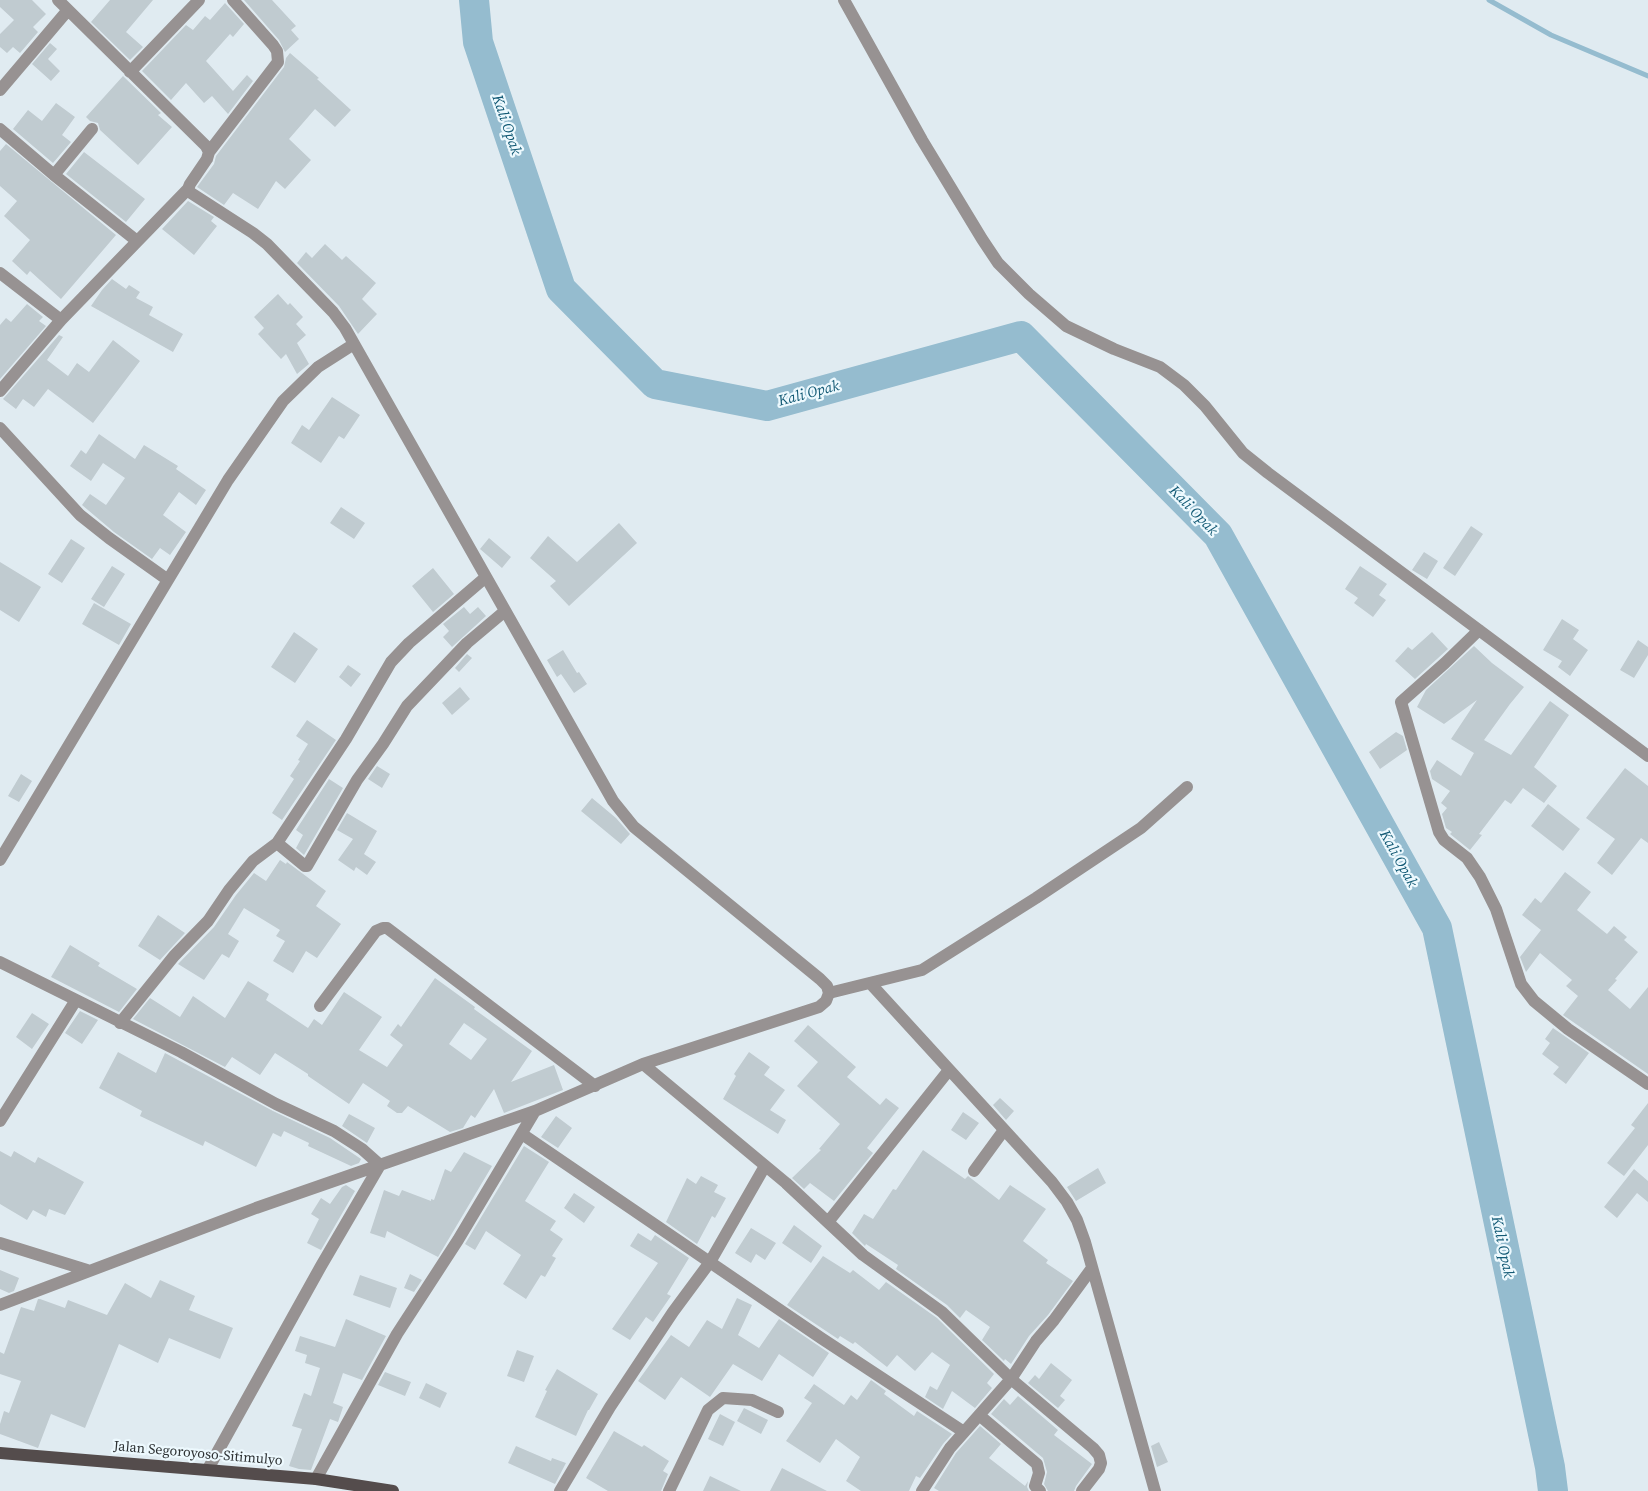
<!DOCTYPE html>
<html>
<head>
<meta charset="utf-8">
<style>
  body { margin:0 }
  canvas { display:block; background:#e0ebf1 }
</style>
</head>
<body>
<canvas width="1648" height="1491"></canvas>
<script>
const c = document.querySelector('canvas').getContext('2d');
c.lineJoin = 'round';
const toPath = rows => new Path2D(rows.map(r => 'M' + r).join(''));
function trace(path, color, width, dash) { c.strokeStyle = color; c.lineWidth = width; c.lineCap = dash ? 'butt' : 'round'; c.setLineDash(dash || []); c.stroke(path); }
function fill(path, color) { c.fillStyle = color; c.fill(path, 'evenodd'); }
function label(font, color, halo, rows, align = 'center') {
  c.font = font + ' "Source Serif 4",serif'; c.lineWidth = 4.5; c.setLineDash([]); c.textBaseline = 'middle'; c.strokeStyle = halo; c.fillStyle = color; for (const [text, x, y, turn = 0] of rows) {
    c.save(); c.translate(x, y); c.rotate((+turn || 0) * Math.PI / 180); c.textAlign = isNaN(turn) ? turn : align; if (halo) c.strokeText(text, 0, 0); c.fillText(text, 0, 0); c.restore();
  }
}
trace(toPath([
  [1489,0,1551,35,1648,76]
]), '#95bccf', 5);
trace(toPath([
  [474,0,478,42,561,289,655,384,767,406,1021,336,1218,535,1437,928,1550,1467,1553,1491]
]), '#95bccf', 30);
fill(toPath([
  [0,0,32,0,46,14,33,27,38,32,20,53,13,47,7,53,0,47,0,34,14,20,0,7],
  [110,0,153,0,126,32,143,47,130,60,91,22],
  [244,0,272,0,296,26,291,30,299,39,285,52,279,40],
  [225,3,244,24,233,37,230,34,206,61,233,91,247,75,253,81,228,114,212,96,204,103,186,83,171,100,142,71,186,25,193,30,205,16,210,20],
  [50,43,57,49,48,59,60,71,51,81,32,64],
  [290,53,319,78,317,79,351,110,335,127,315,109,289,139,311,160,285,189,276,181,258,209,233,193,224,205,197,187,214,164,216,156,284,67,286,58],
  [123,76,161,113,158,115,172,127,138,165,100,130,98,123,90,121,86,117],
  [56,103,75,117,62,135,71,142,53,163,13,129,28,110,42,121],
  [6,144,116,235,61,299,30,271,27,275,12,261,30,240,4,216,17,201,0,186,0,151],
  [84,152,145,199,126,222,66,174],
  [188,201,214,217,211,221,217,226,194,255,162,229],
  [325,244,342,260,346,256,376,283,362,299,377,314,358,334,339,306,297,263,306,252,312,258],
  [112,279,126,289,129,285,140,292,136,298,153,307,149,315,183,334,173,352,91,306,102,290],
  [278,294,288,305,290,303,303,317,296,324,306,335,297,343,309,364,297,374,286,354,281,359,258,334,264,328,254,317],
  [27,304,43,317,39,321,46,326,0,379,0,325,6,318,11,322],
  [59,335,63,337,47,360,68,376,77,363,89,372,113,340,140,361,93,423,48,389,34,407,23,399,16,409,3,399],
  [332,397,360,415,344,439,339,436,321,463,291,443,302,425,309,430],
  [99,434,135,459,144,445,178,466,176,469,206,490,196,505,179,492,163,515,186,532,170,555,160,548,152,559,114,532,82,505,90,494,106,505,125,478,103,463,91,481,70,466,81,450,86,454],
  [341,507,365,523,354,539,330,523],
  [619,523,637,543,569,606,550,586,556,581,530,558,548,536,577,562],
  [1471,526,1483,534,1455,576,1443,568],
  [489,538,511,557,502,568,480,549],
  [71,539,85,548,62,583,48,574],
  [1424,552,1438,561,1427,579,1412,570],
  [0,562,41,587,19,622,0,610],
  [112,566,125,574,104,607,91,599],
  [1360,566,1387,584,1379,595,1386,600,1373,617,1354,603,1358,598,1345,589],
  [433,568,454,594,433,612,412,586],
  [94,603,131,624,119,645,82,624],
  [464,607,470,614,478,607,486,616,452,647,443,637,449,631,443,624],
  [1562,619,1579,630,1573,639,1588,650,1570,676,1558,667,1562,661,1543,650],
  [294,632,318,649,295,683,271,667],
  [1432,632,1448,649,1415,679,1395,661,1408,647,1412,650],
  [1638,640,1648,647,1648,655,1634,678,1620,670],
  [1474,646,1492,663,1524,687,1510,704,1484,740,1511,755,1550,701,1569,715,1534,767,1557,786,1544,803,1523,788,1511,804,1505,800,1479,834,1482,835,1470,850,1450,834,1452,832,1446,828,1442,814,1447,808,1441,803,1450,791,1432,779,1430,771,1437,760,1461,776,1474,753,1451,739,1477,700,1444,724,1417,707,1426,690],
  [563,650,577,673,579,672,587,684,574,693,561,674,557,677,547,660],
  [467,654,472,658,459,672,455,668],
  [348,665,361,674,351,687,339,677],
  [460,687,470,699,452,715,442,703],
  [307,720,336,740,282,820,272,813,294,779,290,776,300,761,298,760,308,744,296,736],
  [1396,732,1403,736,1407,750,1380,769,1369,752],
  [377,766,390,774,382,788,368,779],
  [1625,768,1648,786,1648,843,1641,838,1612,875,1597,863,1615,839,1586,818],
  [21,774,32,781,19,802,8,796],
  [329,779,343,788,304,855,296,848,303,835,296,830],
  [592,798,616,818,630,834,621,844,581,811],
  [1548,804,1580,829,1563,851,1531,826],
  [347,813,377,831,364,854,376,862,367,875,356,867,354,871,338,860,353,839,337,830],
  [280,860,286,864,287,862,326,891,316,906,341,924,317,958,306,951,293,973,273,961,285,941,276,936,280,930,244,908,228,934,239,941,229,958,222,954,204,980,178,964,214,927,236,895,254,873,266,881],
  [1565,872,1591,892,1577,910,1607,934,1614,926,1627,937,1624,940,1638,952,1615,979,1617,980,1608,990,1630,1009,1648,987,1648,1074,1563,1015,1578,996,1566,986,1572,980,1540,953,1526,972,1520,957,1541,930,1522,915,1535,898,1541,903],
  [158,915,185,933,160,960,138,946],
  [70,945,100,963,98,966,137,989,119,1012,51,977],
  [435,978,475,1007,474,1009,532,1051,511,1082,554,1065,563,1090,504,1113,494,1089,475,1118,471,1115,463,1128,450,1132,408,1106,402,1113,397,1113,387,1106,390,1101,363,1083,349,1104,308,1076,308,1074,275,1053,260,1075,232,1057,225,1067,133,1019,150,998,180,1017,193,996,225,1018,248,981,269,994,266,1000,308,1028,314,1019,322,1025,344,992,382,1017,359,1050,387,1067,403,1045,390,1035,398,1024,401,1027],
  [464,1023,487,1039,471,1060,449,1044],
  [80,1011,98,1020,82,1044,65,1033],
  [32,1013,49,1024,32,1049,16,1037],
  [808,1025,856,1067,847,1077,880,1105,886,1098,899,1108,867,1148,873,1153,834,1201,810,1183,804,1189,792,1178,821,1150,819,1149,840,1124,797,1086,818,1062,794,1041],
  [1553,1028,1589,1053,1566,1084,1553,1074,1559,1067,1542,1054,1550,1043,1545,1039],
  [118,1052,156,1073,165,1053,273,1111,330,1138,361,1159,359,1163,351,1166,308,1146,309,1143,284,1131,281,1137,273,1133,256,1167,205,1141,203,1146,140,1116,142,1111,99,1088],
  [749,1052,770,1067,764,1075,785,1090,770,1110,786,1120,778,1134,723,1099,736,1076,734,1074],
  [1000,1098,1014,1111,1006,1120,993,1105],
  [1648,1103,1648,1145,1624,1176,1607,1163,1635,1128,1631,1125],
  [963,1112,979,1123,966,1140,951,1130],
  [349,1114,375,1128,367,1143,342,1126],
  [556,1116,572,1128,558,1148,541,1137],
  [524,1146,549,1162,525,1201,556,1221,550,1230,563,1239,552,1256,556,1258,545,1277,541,1275,526,1299,503,1284,521,1255,486,1231,475,1250,465,1244],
  [923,1150,965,1179,968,1176,999,1200,1010,1185,1046,1209,1023,1241,1048,1260,1046,1263,1073,1281,1048,1315,1029,1336,1011,1364,1005,1359,1004,1361,982,1340,990,1327,966,1310,960,1318,947,1305,896,1269,898,1265,866,1244,865,1246,852,1233,864,1214,873,1219,893,1189,896,1190],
  [0,1151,11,1157,14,1151,35,1163,38,1157,84,1182,65,1215,49,1209,46,1217,33,1210,27,1220,0,1204],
  [464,1152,492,1166,438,1257,387,1231,385,1238,370,1233,384,1190,399,1196,402,1190,431,1201,431,1199,434,1200,445,1169,451,1172],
  [1098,1168,1106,1183,1076,1201,1067,1187],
  [1634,1169,1648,1181,1648,1202,1637,1193,1617,1218,1604,1207],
  [701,1176,718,1185,714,1192,726,1198,715,1218,712,1216,697,1244,666,1222,687,1178,696,1184],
  [346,1185,355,1191,321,1250,307,1243,319,1219,311,1214,321,1198,330,1204,342,1187],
  [574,1193,595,1207,584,1223,564,1208],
  [794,1225,822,1246,811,1263,782,1243],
  [751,1228,776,1243,765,1260,756,1254,751,1263,735,1253],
  [638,1233,651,1241,655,1235,689,1258,667,1294,671,1296,653,1322,646,1317,630,1340,612,1329,658,1263,630,1246],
  [823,1256,850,1273,853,1270,879,1290,886,1282,937,1318,994,1374,987,1383,992,1388,975,1408,952,1391,943,1409,925,1397,930,1386,937,1390,950,1365,932,1352,915,1371,897,1355,887,1367,855,1342,853,1344,840,1336,838,1339,787,1305],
  [0,1270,19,1278,14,1291,9,1293,0,1289],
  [410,1274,422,1280,414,1292,404,1288],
  [360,1275,397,1288,390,1308,353,1295],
  [160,1280,195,1296,189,1310,233,1328,220,1359,169,1338,158,1363,119,1344,85,1428,51,1414,38,1448,0,1434,0,1424,4,1411,9,1413,21,1381,0,1374,0,1352,4,1354,21,1307,34,1311,38,1299,40,1299,65,1308,68,1300,107,1315,125,1283,151,1298],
  [737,1298,752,1305,738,1335,759,1348,779,1319,829,1353,813,1377,779,1354,762,1381,733,1364,710,1397,681,1377,665,1400,638,1381,671,1335,689,1347,707,1320,722,1329],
  [346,1319,386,1336,362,1380,343,1373,333,1403,343,1407,338,1422,330,1419,311,1470,299,1469,289,1466,302,1429,292,1426,304,1393,311,1396,320,1368,305,1363,307,1355,295,1351,300,1336,335,1347],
  [517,1350,534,1356,524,1382,507,1376],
  [1051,1363,1072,1380,1060,1396,1065,1400,1058,1408,1028,1383,1035,1375,1039,1379],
  [557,1369,598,1394,589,1410,588,1410,576,1436,535,1417,547,1391,545,1390],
  [385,1372,411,1382,405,1396,378,1385],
  [871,1380,886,1391,884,1394,914,1416,917,1411,952,1434,943,1444,920,1478,916,1476,909,1491,861,1491,846,1481,860,1457,836,1439,820,1463,786,1441,812,1403,804,1398,814,1384,844,1405,851,1395,857,1400],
  [426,1383,447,1393,440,1408,419,1398],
  [1018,1396,1058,1430,1054,1435,1092,1464,1076,1486,1074,1491,1048,1491,1044,1484,1047,1472,1043,1458,991,1414,1004,1399,1010,1405],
  [744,1408,768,1420,761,1434,737,1421],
  [720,1414,735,1422,723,1446,708,1439],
  [980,1426,1001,1444,989,1458,1025,1486,1028,1481,1027,1487,1029,1491,939,1491,934,1488,956,1453],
  [614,1431,642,1447,644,1445,669,1461,663,1471,668,1474,661,1491,608,1491,586,1478],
  [1159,1442,1168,1462,1157,1467,1151,1446],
  [516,1446,551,1461,552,1458,566,1463,555,1484,508,1463],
  [782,1468,827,1491,770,1491],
  [710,1476,741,1491,703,1491]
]), '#c0cbd0');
trace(toPath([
  [844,0,922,140,982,239,998,263,1029,294,1066,326,1114,349,1160,367,1184,385,1205,406,1243,453,1268,473,1648,756],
  [130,72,199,0],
  [0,90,68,10],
  [0,129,54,175,137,241],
  [209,152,278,62,277,51,273,45,233,0],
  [54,175,92,129],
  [0,273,61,320],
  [0,391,61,320,188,189],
  [0,428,80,515,109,538,168,580],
  [1479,630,1445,663,1401,702,1439,832,1444,840,1467,858,1480,877,1496,909,1521,984,1534,1001,1568,1029,1648,1084],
  [277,843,305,866,307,866,357,780,383,744,407,706,467,643,505,611],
  [0,860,228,480,283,401,318,367,354,344],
  [0,962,181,1052,276,1104,334,1131,362,1149,380,1165,321,1266,208,1469],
  [870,983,1052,1182,1067,1202,1077,1220,1085,1242,1155,1491],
  [829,993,922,970,1036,898,1141,828,1187,787],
  [320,1006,376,931,383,928,387,928,595,1086],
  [120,1023,174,956,208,921,229,890,253,861,277,843,346,739,391,662,409,643,486,577],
  [643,1064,786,1183,863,1255,942,1312,1011,1379,950,1448,922,1491],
  [0,1121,76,1000],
  [522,1134,821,1338,964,1432],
  [974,1171,1004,1130],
  [828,1222,949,1070],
  [0,1243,87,1270],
  [0,1305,256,1208,535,1111,643,1064,819,1007,826,1001,829,993,827,986,820,979,634,827,613,801,345,328,333,312,267,244,253,233,191,193,188,189,190,184,207,159,209,152,206,146,58,0],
  [979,1415,1037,1464,1039,1473,1035,1486,1040,1491],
  [316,1479,397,1334,458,1240,535,1111],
  [560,1491,610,1407,673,1312,710,1262,765,1166],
  [669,1491,708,1410,723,1398,752,1400,778,1412],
  [1082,1491,1099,1469,1101,1463,1099,1455,1093,1448,1011,1379,1036,1341,1054,1320,1092,1268]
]), '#979292', 12);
trace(toPath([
  [0,1453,316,1479,393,1491]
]), '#544c4c', 12);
label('14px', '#2d3133', '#edf9fe', [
  ["Jalan Segoroyoso-Sitimulyo",198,1454,5]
]);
label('italic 15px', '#135a75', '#edf9fe', [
  ["Kali Opak",506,125,71],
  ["Kali Opak",809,394,-15],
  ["Kali Opak",1193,511,46],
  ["Kali Opak",1398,859,61],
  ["Kali Opak",1502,1247,78]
]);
</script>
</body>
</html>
